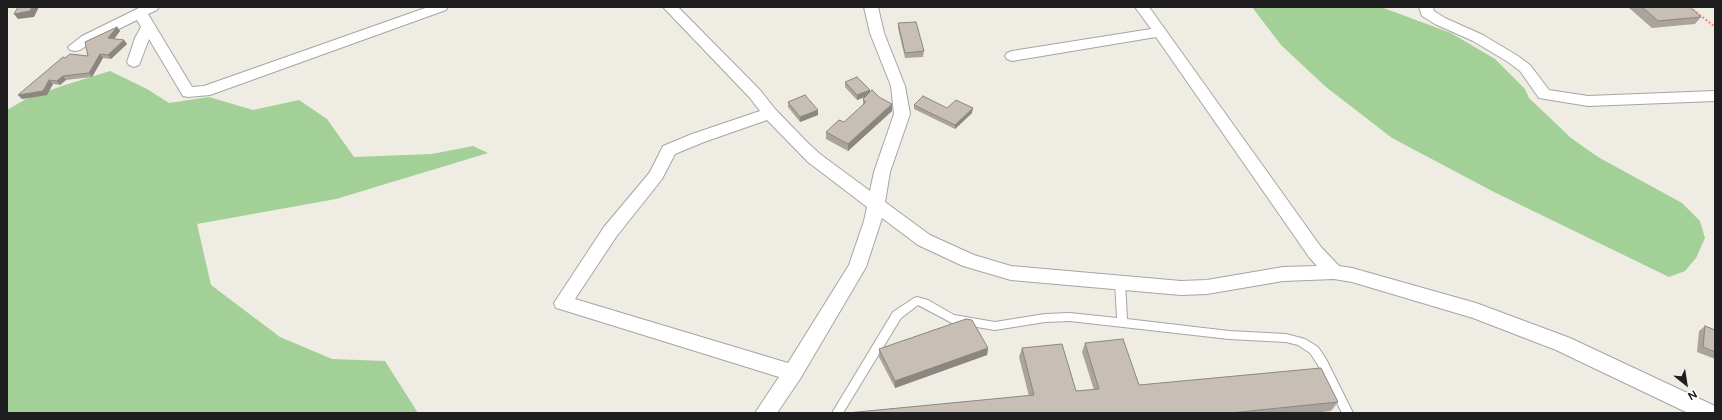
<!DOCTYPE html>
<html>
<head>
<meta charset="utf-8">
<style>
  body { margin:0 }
  #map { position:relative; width:1722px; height:420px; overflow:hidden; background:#efece3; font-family:Figtree,sans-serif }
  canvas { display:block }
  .frame { position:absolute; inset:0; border:8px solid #1e1e1e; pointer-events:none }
  .north { position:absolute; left:1666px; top:364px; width:40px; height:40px; -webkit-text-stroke:3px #fff; paint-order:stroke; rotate:150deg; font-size:11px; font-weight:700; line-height:16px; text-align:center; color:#1e1e1e }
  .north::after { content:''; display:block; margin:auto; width:14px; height:18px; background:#1e1e1e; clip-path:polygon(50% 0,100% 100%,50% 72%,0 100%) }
</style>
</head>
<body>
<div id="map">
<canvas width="1722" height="420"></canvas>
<div class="frame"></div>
<div class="north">N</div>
</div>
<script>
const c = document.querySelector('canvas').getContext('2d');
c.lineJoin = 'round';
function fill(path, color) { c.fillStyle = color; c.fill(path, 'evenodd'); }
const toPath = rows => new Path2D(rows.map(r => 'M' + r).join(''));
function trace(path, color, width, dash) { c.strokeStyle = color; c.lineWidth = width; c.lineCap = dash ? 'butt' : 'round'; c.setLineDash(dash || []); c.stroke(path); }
fill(toPath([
  [1252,7,1381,7,1451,33,1495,59,1525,89,1529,98,1571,138,1598,157,1682,203,1700,221,1705,238,1696,258,1685,271,1669,277,1494,192,1392,138,1326,87,1281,45],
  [110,71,147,89,169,103,209,97,253,110,299,100,327,119,354,157,432,154,473,146,488,153,336,199,197,224,211,285,280,337,332,359,385,361,418,413,7,413,7,110,26,99,65,85]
]), '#a2d096');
const lane = toPath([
  [1120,278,1123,279,1125,282,1127,319,1229,331,1286,334,1305,339,1318,347,1326,359,1353,413,1342,413,1318,365,1310,353,1298,345,1286,342,1229,339,1070,321,1045,322,995,330,952,323,918,305,901,318,843,413,832,413,893,312,914,298,917,297,928,300,954,315,995,322,1045,314,1070,313,1117,318,1115,282,1117,279,1120,278]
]);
const street = toPath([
  [141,7,159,7,157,10,148,14,192,87,204,86,428,7,448,7,446,10,210,95,188,97,183,96,149,39,139,65,134,67,129,65,127,62,135,38,141,27,137,20,92,42,80,50,75,51,70,50,68,47,82,36,141,7],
  [663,7,678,7,760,90,775,109,808,143,820,154,870,191,874,172,894,114,891,86,870,33,864,7,878,7,884,33,905,86,910,114,890,172,885,202,930,235,974,255,1011,266,1181,281,1207,280,1283,267,1317,266,1309,257,1156,37,1012,61,1007,59,1005,56,1007,53,1012,51,1151,29,1135,7,1149,7,1321,247,1339,266,1352,268,1476,303,1570,338,1715,406,1715,413,1688,413,1556,350,1473,318,1352,282,1334,279,1283,281,1207,294,1181,295,1011,280,963,266,918,245,882,218,866,267,800,379,777,413,755,413,779,377,563,310,556,308,554,303,604,227,650,172,663,146,692,134,760,111,750,98,663,7],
  [767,120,808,162,867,207,864,221,849,265,788,363,575,299,616,237,662,179,675,154,704,142,767,120],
  [1419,7,1433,7,1434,11,1445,18,1483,35,1518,56,1530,65,1549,90,1588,96,1715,91,1715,101,1588,106,1539,98,1520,71,1508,62,1473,41,1435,24,1422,16,1419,7]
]);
trace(lane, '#a5a5a5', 2);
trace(street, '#a5a5a5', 2);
trace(toPath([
  [1690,7,1715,27]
]), '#ff8264', 2, [2, 2]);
fill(lane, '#fff');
fill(street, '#fff');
fill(toPath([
  [1628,7,1690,7,1701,17,1695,24,1652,28],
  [898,23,924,51,923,57,905,58,898,28],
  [117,27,120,31,114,39,124,40,127,44,111,59,103,58,92,77,66,80,60,85,53,84,47,95,22,99,65,58,88,56],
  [845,82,870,90,870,93,892,111,848,151,826,139,826,132,844,122,863,105,863,99,865,97,857,100,845,87],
  [788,102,818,110,818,115,800,122,788,107],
  [914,105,947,108,972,113,955,129,914,109],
  [1705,326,1715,330,1715,359,1697,352,1699,331],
  [1085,343,1139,385,1338,402,1331,411,1313,413,847,413,1029,396,1019,357,1022,348,1076,391,1094,390,1082,352],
  [988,348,987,355,895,388,879,357,879,349]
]), '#aba49d');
fill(toPath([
  [32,7,39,7,34,17,18,19,14,14],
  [117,27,120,31,111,43,108,38],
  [124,40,127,44,111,59,108,55],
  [100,54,103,58,92,77,89,73],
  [63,76,66,80,60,85,57,81],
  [49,80,53,84,47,95,22,99,18,95],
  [870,90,870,95,857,100,857,95],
  [892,104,892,111,848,151,848,144],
  [973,108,972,113,955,129,955,125],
  [818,110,818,115,800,122,800,117],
  [988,348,987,355,895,388,895,381]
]), '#8b867f');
const building = toPath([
  [18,7,32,7,30,11,14,14,18,7],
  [1642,7,1690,7,1701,17,1658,21,1642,7],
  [916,22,924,51,905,53,898,23,916,22],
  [117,27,108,38,124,40,108,55,100,54,89,73,63,76,57,81,49,80,43,91,18,95,63,57,65,58,70,54,88,56,85,42,117,27],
  [857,77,870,90,857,95,845,82,857,77],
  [872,90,879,97,892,104,848,144,826,132,839,120,844,122,866,102,863,99,872,90],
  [805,95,818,110,800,117,788,102,805,95],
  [923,96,947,108,956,100,973,108,955,125,914,105,923,96],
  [966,319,972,320,988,348,895,381,879,349,966,319],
  [1705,326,1715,330,1715,352,1703,347,1705,326],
  [1123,339,1139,385,1321,368,1338,402,1230,413,847,413,1034,395,1022,348,1062,344,1076,391,1099,389,1085,343,1123,339]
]);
fill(building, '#c7bfb6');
trace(building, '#8b867f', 1);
</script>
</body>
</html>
